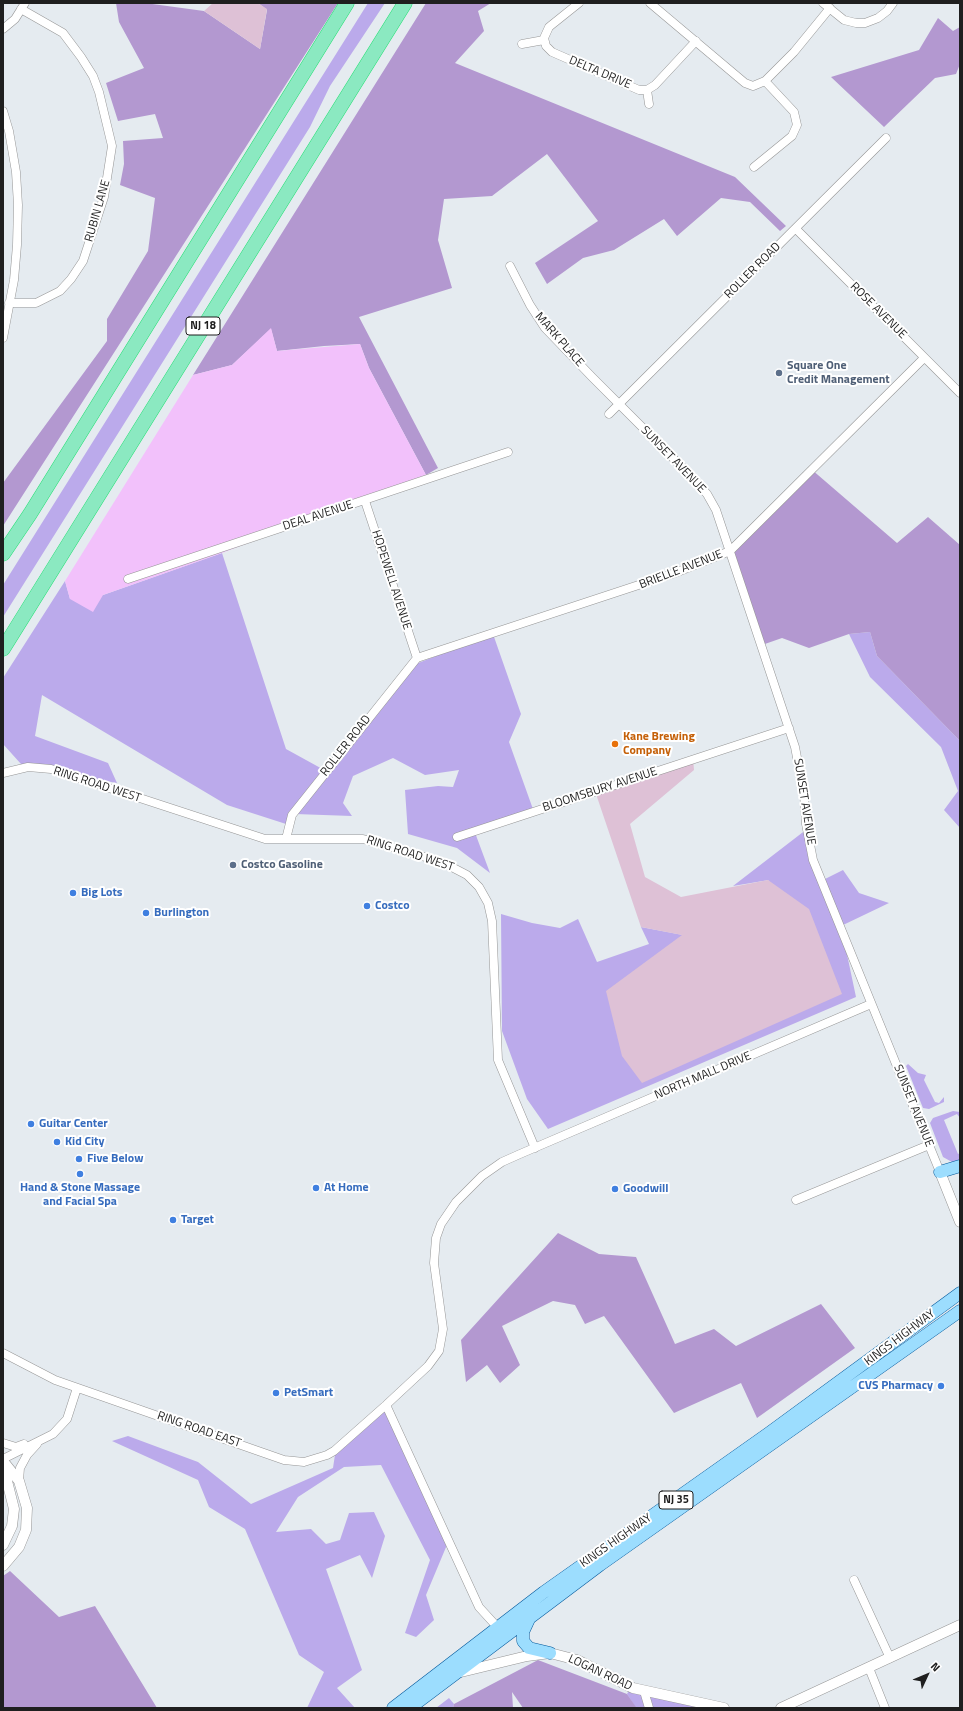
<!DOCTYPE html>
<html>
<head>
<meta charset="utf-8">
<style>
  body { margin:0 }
  #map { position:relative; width:963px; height:1711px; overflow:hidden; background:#e5ebf0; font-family:"Titillium Web",sans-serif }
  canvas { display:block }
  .frame { position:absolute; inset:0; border:4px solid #1f1f1f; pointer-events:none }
  .north { position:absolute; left:907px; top:1655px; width:40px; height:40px; -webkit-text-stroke:3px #fff; paint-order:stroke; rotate:46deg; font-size:11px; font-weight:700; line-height:16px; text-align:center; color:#1f1f1f }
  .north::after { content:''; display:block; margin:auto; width:14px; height:18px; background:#1f1f1f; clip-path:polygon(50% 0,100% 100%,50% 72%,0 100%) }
</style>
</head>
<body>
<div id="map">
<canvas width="963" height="1711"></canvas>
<div class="frame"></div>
<div class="north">N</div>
</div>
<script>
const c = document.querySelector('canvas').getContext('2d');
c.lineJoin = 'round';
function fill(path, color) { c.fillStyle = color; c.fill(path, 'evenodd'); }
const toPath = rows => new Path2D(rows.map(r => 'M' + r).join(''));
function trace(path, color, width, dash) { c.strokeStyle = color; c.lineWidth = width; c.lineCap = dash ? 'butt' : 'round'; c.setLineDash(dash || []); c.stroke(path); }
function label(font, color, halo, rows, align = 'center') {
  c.font = font + ' "Titillium Web",sans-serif'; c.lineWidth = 4; c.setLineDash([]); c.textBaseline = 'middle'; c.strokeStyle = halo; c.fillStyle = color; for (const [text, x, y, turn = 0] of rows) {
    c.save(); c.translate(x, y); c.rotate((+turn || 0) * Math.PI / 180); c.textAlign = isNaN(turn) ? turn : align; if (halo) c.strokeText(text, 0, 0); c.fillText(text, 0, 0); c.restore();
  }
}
fill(toPath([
  [368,3,385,3,330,86,310,127,3,617,3,585],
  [222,553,286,749,326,771,413,665,493,634,521,714,509,742,534,812,474,830,490,873,457,848,408,834,405,790,438,786,453,787,459,770,425,775,393,758,353,776,343,803,352,816,295,814,286,824,227,805,42,695,35,736,108,763,117,783,28,767,21,764,3,744,3,678,65,581,70,599,103,595],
  [870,632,877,656,960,741,960,828,944,810,958,791,941,747,870,677,849,634],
  [807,829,821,881,843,870,859,893,889,903,841,926,856,997,548,1129,527,1099,502,1031,501,914,532,923,560,928,578,919,597,962,649,944,641,927,683,935,769,880,733,886],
  [908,1064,918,1073,926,1075,924,1080,935,1102,939,1103,944,1097,944,1102,929,1109,923,1108,906,1066],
  [953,1111,960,1112,960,1118,957,1114,944,1120,958,1154,960,1153,960,1161,952,1162,943,1157,930,1123,933,1118],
  [386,1403,449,1540,426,1595,434,1620,416,1637,405,1633,430,1560,381,1465,344,1467,298,1497,276,1532,311,1529,326,1544,340,1540,349,1513,374,1512,385,1536,372,1578,360,1555,326,1569,362,1670,337,1688,355,1708,307,1708,324,1672,299,1655,245,1529,209,1507,198,1480,112,1441,128,1436,198,1462,251,1504,333,1468,336,1448],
  [631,1687,712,1708,636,1708,627,1694],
  [449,1698,454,1704,453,1708,436,1708]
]), '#bbaaeb');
fill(toPath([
  [116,3,145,3,204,11,260,49,267,10,258,3,338,3,3,526,3,483,107,341,107,319,148,251,155,198,120,185,124,164,123,141,163,138,155,114,118,121,106,83,144,68,119,22],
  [426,3,491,3,478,11,484,31,455,63,735,177,786,226,780,231,750,202,721,198,677,236,664,219,614,250,583,258,547,284,535,263,598,221,547,154,492,196,444,199,438,240,452,288,359,317,438,468,426,475,369,368,360,344,324,346,277,351,271,329,232,365,193,375],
  [938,18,953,31,960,27,960,64,956,74,935,78,884,127,831,77,919,50],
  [811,469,897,543,928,517,960,545,960,741,877,656,870,632,849,634,809,648,782,638,762,645,731,555],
  [558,1233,599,1254,636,1257,675,1344,714,1329,736,1346,821,1304,855,1348,757,1418,741,1383,674,1413,604,1316,585,1324,575,1305,553,1301,502,1326,520,1365,500,1383,487,1365,466,1382,461,1340],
  [10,1571,59,1617,95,1606,157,1708,3,1708,3,1576],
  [538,1660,627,1694,636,1707,523,1708,512,1692,513,1708,453,1708,454,1704]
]), '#b398d0');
fill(toPath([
  [213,3,258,3,267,9,260,49,204,11],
  [693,758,694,770,630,824,645,877,681,897,768,880,809,909,842,994,642,1083,622,1056,606,991,682,935,641,927,595,791]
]), '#dec1d6');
fill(toPath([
  [271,328,277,351,360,344,369,368,426,475,222,553,103,595,93,612,70,599,65,581,193,375,232,365]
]), '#f2c1fb');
const minor = toPath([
  [579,3,549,27,544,38,546,46,552,52,639,90,647,90,655,85,696,41],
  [650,3,745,83,753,86,765,81,794,52,830,8],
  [823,3,844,20,856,23,865,23,878,18,887,11,893,3],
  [3,29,15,19,25,3],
  [522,44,544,40],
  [647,90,649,104],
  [3,111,9,131,16,172,18,205,17,245,14,280,3,338],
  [754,167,792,136,797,125,794,112,765,81],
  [796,229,960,393],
  [510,266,530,305,545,328,592,377,685,470,707,494,716,510,795,747,804,794,806,824,813,860,940,1172],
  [9,303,36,303,60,291,71,279,83,261,104,197,112,146,99,92,93,76,81,57,63,33,21,9],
  [609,414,886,138],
  [365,501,417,658],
  [128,579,508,452],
  [417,658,675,573,730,551,924,358],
  [3,773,28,767,51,769,265,839,363,839,442,862,467,875,479,887,488,903,492,921,498,1060,535,1148],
  [457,837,789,728],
  [286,839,292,815,417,658],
  [796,1200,929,1145],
  [3,1353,55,1380,284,1460,304,1462,327,1455,334,1451,386,1405,428,1366,439,1351,443,1329,434,1263,436,1238,441,1224,456,1202,482,1176,502,1162,520,1154,871,1004],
  [386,1405,479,1607,500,1630],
  [3,1443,16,1447,24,1444],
  [3,1459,53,1434,67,1419,77,1388],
  [19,1481,20,1468,27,1455,37,1444],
  [854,1580,890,1658],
  [869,1668,885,1708],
  [644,1691,649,1708]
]);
const tertiary = toPath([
  [940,1172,960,1222],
  [3,1461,19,1481,27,1508,26,1530,19,1547,3,1566],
  [3,1465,14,1509,12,1526,3,1545],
  [461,1672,527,1656,550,1653,577,1660,633,1688,724,1708],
  [781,1708,960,1625]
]);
const primary = toPath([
  [940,1172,960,1166],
  [530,1617,523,1632,523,1641,529,1648,550,1653],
  [393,1708,544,1592,769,1433,960,1293],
  [410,1708,600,1565,960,1311]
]);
const motorway = toPath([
  [3,554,30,514,347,3],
  [3,649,405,3]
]);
trace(minor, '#969696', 9);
trace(tertiary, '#969696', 11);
trace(primary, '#00579a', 13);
trace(motorway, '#21df71', 15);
trace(minor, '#fff', 8);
trace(tertiary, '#fff', 10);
trace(primary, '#9cddfe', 12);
trace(motorway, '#8be9c1', 14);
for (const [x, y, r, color] of [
  [779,373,4,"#5c6f8a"],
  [615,744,4,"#e8710a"],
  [233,865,4,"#5c6f8a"],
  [73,893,4,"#3f7fe0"],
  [367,906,4,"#3f7fe0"],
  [146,913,4,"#3f7fe0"],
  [31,1124,4,"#3f7fe0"],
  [57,1142,4,"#3f7fe0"],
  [79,1159,4,"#3f7fe0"],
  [80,1174,4,"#3f7fe0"],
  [316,1188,4,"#3f7fe0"],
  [615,1189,4,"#3f7fe0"],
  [173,1220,4,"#3f7fe0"],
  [941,1386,4,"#3f7fe0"],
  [276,1393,4,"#3f7fe0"]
]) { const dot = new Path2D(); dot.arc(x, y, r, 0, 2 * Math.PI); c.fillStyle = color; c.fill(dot); trace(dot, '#fff', 1.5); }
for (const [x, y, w] of [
  [203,326,34],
  [676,1500,34]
]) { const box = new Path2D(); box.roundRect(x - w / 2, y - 9, w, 18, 3); c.fillStyle = '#fff'; c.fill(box); trace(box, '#1f1f1f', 1); }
label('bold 11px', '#1f1f1f', null, [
  ["NJ 18",203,326],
  ["NJ 35",676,1500]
]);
label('12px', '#1f1f1f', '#fff', [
  ["DELTA DRIVE",600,73,23],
  ["RUBIN LANE",98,211,-74],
  ["ROLLER ROAD",753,271,-45],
  ["ROSE AVENUE",878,311,45],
  ["MARK PLACE",559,340,49],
  ["SUNSET AVENUE",673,460,46],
  ["DEAL AVENUE",318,516,-18],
  ["BRIELLE AVENUE",681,570,-21],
  ["HOPEWELL AVENUE",391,580,72],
  ["ROLLER ROAD",346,746,-52],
  ["RING ROAD WEST",97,785,18],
  ["BLOOMSBURY AVENUE",600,790,-18],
  ["SUNSET AVENUE",804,802,81],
  ["RING ROAD WEST",410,854,18],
  ["NORTH MALL DRIVE",703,1076,-23],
  ["SUNSET AVENUE",913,1106,68],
  ["KINGS HIGHWAY",900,1338,-37],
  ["RING ROAD EAST",199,1430,19],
  ["KINGS HIGHWAY",616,1541,-35],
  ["LOGAN ROAD",600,1673,25]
]);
label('bold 12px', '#4e5e75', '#fff', [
  ["Square One",787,366],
  ["Credit Management",787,380],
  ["Costco Gasoline",241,865]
], 'left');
label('bold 12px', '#c56008', '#fff', [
  ["Kane Brewing",623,737],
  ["Company",623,751]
], 'left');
label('bold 12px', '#366cbe', '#fff', [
  ["Big Lots",81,893],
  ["Costco",375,906],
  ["Burlington",154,913],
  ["Guitar Center",39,1124],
  ["Kid City",65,1142],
  ["Five Below",87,1159],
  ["Hand & Stone Massage",80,1188,"center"],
  ["and Facial Spa",80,1202,"center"],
  ["At Home",324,1188],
  ["Goodwill",623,1189],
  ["Target",181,1220],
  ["CVS Pharmacy",933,1386,"right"],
  ["PetSmart",284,1393]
], 'left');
</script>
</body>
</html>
